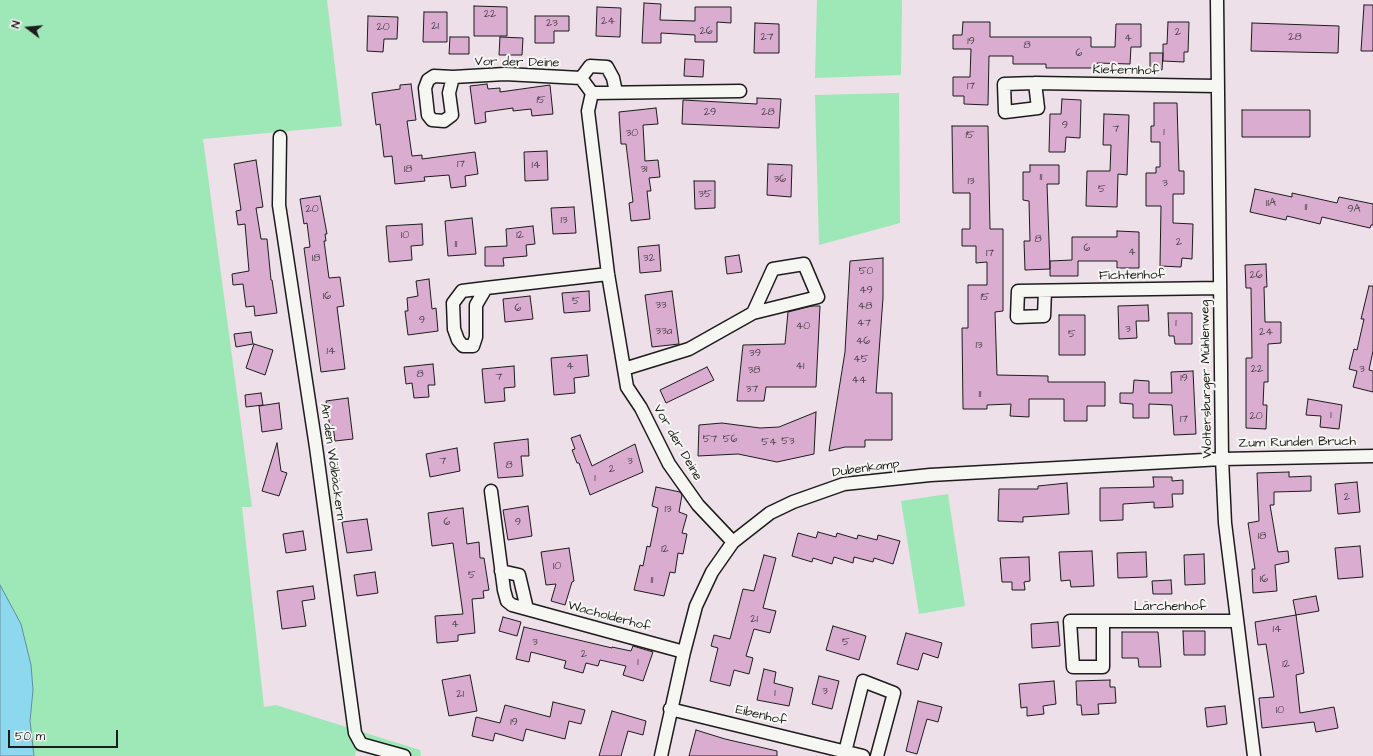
<!DOCTYPE html>
<html>
<head>
<meta charset="utf-8">
<style>
  body { margin:0 }
  #map { position:relative; width:1373px; height:756px; overflow:hidden; background:#ede0e8; font-family:"Architects Daughter",sans-serif }
  canvas { display:block }
  .north { position:absolute; left:8px; top:8px; width:40px; height:40px; -webkit-text-stroke:3px #f6f6f2; paint-order:stroke; rotate:286deg; font-size:11px; font-weight:700; line-height:16px; text-align:center; color:#1c1c1c }
  .north::after { content:''; display:block; margin:auto; width:14px; height:18px; background:#1c1c1c; clip-path:polygon(50% 0,100% 100%,50% 72%,0 100%) }
  .scale { position:absolute; left:8px; top:730px; width:110px; height:18px; box-sizing:border-box; border:2px solid #1c1c1c; border-top:0; padding-left:5px; font-size:12px; line-height:14px; white-space:nowrap; color:#1c1c1c; -webkit-text-stroke:3px #f6f6f2; paint-order:stroke }
</style>
</head>
<body>
<div id="map">
<canvas width="1373" height="756"></canvas>
<div class="north">N</div>
<div class="scale">50 m</div>
</div>
<script>
const c = document.querySelector('canvas').getContext('2d');
c.lineJoin = 'round';
function fill(path, color) { c.fillStyle = color; c.fill(path, 'evenodd'); }
const toPath = rows => new Path2D(rows.map(r => 'M' + r).join(''));
function trace(path, color, width, dash) { c.strokeStyle = color; c.lineWidth = width; c.lineCap = dash ? 'butt' : 'round'; c.setLineDash(dash || []); c.stroke(path); }
function label(font, color, halo, rows, align = 'center') {
  c.font = font + ' "Architects Daughter",sans-serif'; c.lineWidth = 4; c.setLineDash([]); c.textBaseline = 'middle'; c.strokeStyle = halo; c.fillStyle = color; for (const [text, x, y, turn = 0] of rows) {
    c.save(); c.translate(x, y); c.rotate((+turn || 0) * Math.PI / 180); c.textAlign = isNaN(turn) ? turn : align; if (halo) c.strokeText(text, 0, 0); c.fillText(text, 0, 0); c.restore();
  }
}
fill(toPath([
  [0,0,327,0,342,126,203,139,252,507,242,507,264,707,276,705,420,750,421,756,375,756,356,751,355,756,34,756,30,721,33,690,31,665,21,624,0,585],
  [817,0,902,0,901,75,815,78],
  [899,93,900,223,819,245,815,95],
  [948,494,965,606,919,614,901,501]
]), '#9ee7b6');
const water = toPath([
  [0,585,21,624,31,665,33,690,30,721,34,756,0,756,0,585]
]);
fill(water, '#8ed8ef');
trace(water, '#608d9b', 1);
const building = toPath([
  [644,3,661,4,660,20,695,21,695,7,731,7,731,23,717,22,717,42,695,42,695,35,661,33,661,43,642,43,644,3],
  [1364,5,1373,5,1373,51,1361,51,1364,5],
  [474,6,507,7,507,36,474,36,474,6],
  [597,7,621,8,620,37,596,36,597,7],
  [424,12,447,12,447,42,423,42,424,12],
  [368,16,398,17,397,39,384,39,383,52,367,51,368,16],
  [535,16,569,16,569,31,554,31,554,43,535,43,535,16],
  [963,22,990,22,990,37,1091,37,1091,47,1115,47,1116,24,1141,24,1141,47,1131,47,1130,64,1097,63,1097,68,1046,68,1046,64,1013,64,1013,56,989,56,988,105,964,104,964,96,953,96,953,77,970,77,971,49,953,49,953,35,962,35,963,22],
  [1168,22,1189,22,1188,52,1184,52,1184,62,1163,61,1163,44,1167,44,1168,22],
  [755,23,779,24,779,53,754,53,755,23],
  [1252,23,1339,26,1338,53,1251,51,1252,23],
  [450,37,469,37,469,54,449,54,450,37],
  [500,37,523,38,522,55,499,55,500,37],
  [1150,53,1163,53,1162,70,1150,70,1150,53],
  [685,59,704,60,703,77,684,76,685,59],
  [411,84,416,120,407,121,412,156,422,155,422,159,475,152,478,174,465,176,466,186,451,188,449,175,424,177,425,181,395,184,392,156,384,157,380,124,376,125,372,93,400,89,400,85,411,84],
  [487,84,488,89,500,88,500,92,550,85,553,114,532,116,531,109,513,111,513,108,485,112,486,122,475,124,470,86,487,84],
  [757,98,781,99,779,128,682,124,683,100,757,104,757,98],
  [1062,99,1081,100,1080,138,1066,137,1065,152,1049,152,1050,114,1061,114,1062,99],
  [1154,103,1177,103,1179,171,1184,171,1184,194,1173,194,1173,223,1193,224,1192,259,1182,258,1181,267,1160,266,1161,206,1146,206,1146,173,1156,173,1156,167,1160,167,1160,142,1151,142,1151,126,1154,126,1154,103],
  [656,108,658,124,643,125,645,161,658,160,660,177,649,178,651,191,647,191,650,219,631,221,629,203,633,202,626,144,621,144,619,112,656,108],
  [1242,110,1310,110,1310,137,1242,137,1242,110],
  [1104,114,1129,115,1127,175,1118,174,1117,207,1086,206,1087,171,1110,171,1111,145,1103,145,1104,114],
  [952,126,988,126,990,229,1003,229,1003,311,995,312,997,375,1048,376,1048,382,1105,382,1105,406,1087,406,1087,421,1064,421,1064,399,1029,399,1029,417,1010,416,1011,404,987,405,987,409,963,409,962,328,968,328,968,285,987,285,987,262,976,263,976,246,962,246,962,229,970,229,970,193,953,193,952,126],
  [547,151,548,180,525,181,524,152,547,151],
  [256,160,263,207,256,208,261,239,267,239,271,280,272,280,277,313,255,316,254,306,246,307,243,284,233,285,232,274,249,271,245,224,238,225,236,211,241,210,234,164,256,160],
  [768,164,792,165,791,197,767,195,768,164],
  [1030,165,1059,165,1059,184,1047,184,1050,269,1025,270,1024,241,1030,241,1029,201,1023,200,1023,172,1030,172,1030,165],
  [694,181,715,181,715,208,695,209,694,181],
  [1255,189,1292,197,1292,193,1337,203,1339,197,1373,204,1373,225,1371,225,1370,228,1322,217,1320,224,1287,216,1286,220,1250,212,1255,189],
  [320,196,327,234,325,234,326,241,324,241,329,278,340,277,344,306,337,307,345,369,321,372,304,248,310,247,307,223,304,224,300,199,320,196],
  [574,207,576,233,553,234,551,208,574,207],
  [472,218,476,254,448,256,445,221,472,218],
  [422,224,423,245,411,246,412,260,389,262,386,226,422,224],
  [533,226,535,244,526,245,527,256,503,258,504,266,485,266,485,247,507,246,506,229,533,226],
  [1117,231,1139,232,1139,268,1117,268,1117,261,1078,261,1078,276,1050,276,1050,261,1072,260,1072,237,1117,237,1117,231],
  [659,245,661,271,640,273,638,247,659,245],
  [739,255,742,272,727,274,725,257,739,255],
  [883,258,883,298,876,393,892,393,892,440,865,440,865,447,845,447,829,451,845,352,850,261,883,258],
  [1266,264,1267,287,1264,287,1265,322,1281,322,1281,343,1268,344,1268,382,1264,382,1263,405,1267,405,1266,429,1246,428,1246,358,1252,358,1251,288,1246,288,1245,265,1266,264],
  [429,279,432,309,436,308,438,331,408,335,405,311,408,311,407,298,418,296,416,281,429,279],
  [1369,286,1373,286,1373,351,1369,370,1373,371,1373,392,1353,387,1357,371,1349,369,1354,349,1357,350,1364,319,1361,319,1369,286],
  [589,291,590,311,564,313,562,293,589,291],
  [672,291,679,344,652,347,645,295,672,291],
  [530,296,533,319,505,322,503,299,530,296],
  [1148,305,1149,321,1136,321,1137,338,1119,339,1118,306,1148,305],
  [812,306,820,306,816,387,766,387,764,401,737,401,743,345,785,344,788,312,812,306],
  [1168,313,1192,313,1192,344,1175,344,1174,336,1169,336,1168,313],
  [1059,315,1085,315,1085,355,1059,355,1059,315],
  [251,332,253,344,236,347,234,334,251,332],
  [254,344,273,350,265,375,246,368,254,344],
  [587,355,589,376,574,378,575,393,554,395,551,358,587,355],
  [433,364,435,385,428,385,429,397,414,398,412,383,406,384,404,367,433,364],
  [514,366,515,387,504,388,505,401,485,403,482,369,514,366],
  [707,367,714,380,666,403,660,390,707,367],
  [1193,371,1196,434,1174,435,1172,405,1149,404,1149,418,1133,418,1133,404,1120,403,1120,393,1133,393,1134,380,1149,381,1149,393,1172,393,1171,372,1193,371],
  [261,393,263,405,246,407,245,395,261,393],
  [348,398,353,439,335,441,333,426,330,427,326,401,348,398],
  [1308,399,1342,405,1339,429,1320,427,1321,416,1306,415,1308,399],
  [279,403,282,429,262,432,259,406,279,403],
  [816,412,814,454,777,462,738,454,698,456,699,425,722,423,760,428,779,427,816,412],
  [580,435,592,466,635,444,643,472,590,495,579,463,577,463,572,450,575,449,571,438,580,435],
  [528,439,529,456,521,456,523,476,498,478,494,443,528,439],
  [277,443,281,471,287,473,279,496,262,491,277,443],
  [457,448,460,471,430,477,426,454,457,448],
  [1289,472,1289,477,1311,476,1311,491,1274,492,1274,505,1270,505,1278,552,1288,551,1289,562,1275,565,1277,591,1253,593,1252,569,1255,569,1248,523,1259,521,1257,473,1289,472],
  [1153,477,1172,477,1172,481,1183,480,1183,494,1172,494,1173,507,1154,508,1154,502,1123,504,1123,520,1100,521,1100,488,1154,487,1153,477],
  [1357,482,1360,512,1338,514,1335,484,1357,482],
  [1067,483,1069,514,1023,517,1023,522,998,521,999,489,1038,489,1038,486,1067,483],
  [656,487,680,492,682,495,679,512,687,515,682,533,687,534,683,554,678,553,675,573,670,572,664,596,634,590,640,565,643,566,647,546,650,547,658,508,652,506,656,487],
  [528,506,532,536,508,540,503,510,528,506],
  [463,508,467,544,479,542,480,558,484,558,489,590,483,591,484,598,472,599,475,633,458,635,458,641,437,643,435,616,463,614,453,543,432,546,428,513,463,508],
  [367,519,372,550,347,553,342,522,367,519],
  [303,531,306,550,286,553,283,534,303,531],
  [818,532,836,537,837,533,857,539,858,535,877,540,878,535,900,541,893,564,874,558,873,562,854,557,853,563,834,557,832,564,813,558,812,562,792,556,798,533,816,538,818,532],
  [1360,546,1363,577,1338,579,1335,548,1360,546],
  [569,548,574,581,572,582,565,605,551,601,556,584,546,585,541,552,569,548],
  [1092,551,1094,586,1071,587,1070,580,1061,581,1059,552,1092,551],
  [1146,552,1147,577,1118,578,1117,553,1146,552],
  [1204,554,1205,584,1185,585,1184,555,1204,554],
  [764,555,776,558,763,608,776,611,770,633,754,629,746,656,753,658,749,674,734,670,730,686,710,681,718,648,711,646,714,635,730,639,743,589,754,591,764,555],
  [1029,557,1030,581,1024,582,1025,590,1012,590,1012,582,1002,582,1000,558,1029,557],
  [375,572,378,593,357,596,354,575,375,572],
  [1171,580,1172,594,1153,594,1152,581,1171,580],
  [313,586,315,599,302,601,306,626,282,629,277,591,313,586],
  [1316,596,1319,611,1296,615,1293,600,1316,596],
  [1296,615,1304,673,1296,675,1300,713,1334,707,1338,728,1316,732,1314,722,1262,728,1259,698,1274,697,1266,644,1258,645,1255,622,1296,615],
  [503,617,521,622,517,636,499,631,503,617],
  [1058,622,1060,646,1032,648,1031,624,1058,622],
  [833,626,866,636,859,660,826,650,833,626],
  [524,627,612,648,612,647,631,651,633,646,653,652,643,681,623,675,626,666,600,660,598,666,586,663,583,673,564,668,566,661,531,652,529,662,516,659,524,627],
  [1183,631,1205,631,1205,655,1184,655,1183,631],
  [1122,632,1158,632,1161,667,1139,667,1138,658,1122,658,1122,632],
  [906,633,942,643,938,658,923,653,918,670,897,664,906,633],
  [764,669,776,672,774,683,793,688,789,706,757,700,764,669],
  [470,675,477,711,449,716,442,680,470,675],
  [819,676,839,681,832,709,812,704,819,676],
  [1110,680,1110,687,1115,687,1116,703,1098,704,1099,714,1082,715,1081,705,1077,705,1076,681,1110,680],
  [1054,681,1056,704,1043,706,1044,714,1027,716,1027,707,1021,708,1019,684,1054,681],
  [918,701,942,707,938,722,927,719,917,754,906,751,918,701],
  [553,702,585,710,581,724,569,721,565,739,526,729,523,741,495,733,493,741,472,736,476,717,500,723,505,705,550,717,553,702],
  [1225,706,1227,724,1207,727,1205,708,1225,706],
  [612,711,646,721,643,735,628,731,621,756,599,756,612,711],
  [696,730,725,739,777,751,777,756,689,756,696,730]
]);
fill(building, '#d9acd0');
trace(building, '#1c1c1c', 1);
const street = toPath([
  [1217,0,1222,459,1225,523,1254,756],
  [453,77,449,93,452,115,444,121,432,120,428,115,425,88,428,80,434,76,453,77,505,74,581,78],
  [1035,83,1038,108,1005,112,1004,84,1035,83,1217,86],
  [592,93,581,78,590,66,607,67,613,78,616,92],
  [280,137,279,205,316,447,355,733,361,744,404,756],
  [486,288,476,305,476,337,473,346,463,346,458,340,454,329,453,303,462,291,486,288,608,274],
  [1045,291,1044,316,1017,317,1018,291,1219,288],
  [624,369,689,349,753,313,818,297,804,264,773,269,753,313],
  [491,491,504,590,507,601,512,605,684,652],
  [733,542,698,505,669,464,641,408,627,387,608,274,588,111,592,93,740,91],
  [501,571,519,575,527,609],
  [1103,621,1103,667,1073,667,1070,621,1237,621],
  [670,709,863,756],
  [845,752,863,681,894,693,877,756],
  [661,756,684,652,696,606,712,572,733,542,770,513,793,502,844,484,930,475,1222,459,1373,456]
]);
trace(street, '#1c1c1c', 15);
trace(street, '#f6f6f2', 12);
label('11px', '#4b4049', null, [
  ["22",490,15],
  ["24",608,22],
  ["23",552,24],
  ["21",435,27],
  ["20",383,28],
  ["26",706,32],
  ["2",1178,33],
  ["27",767,38],
  ["28",1295,38],
  ["4",1128,39],
  ["19",971,42],
  ["8",1027,46],
  ["6",1079,54],
  ["17",971,87],
  ["15",541,101],
  ["29",710,113],
  ["28",768,113],
  ["9",1065,126],
  ["7",1116,130],
  ["1",1164,133],
  ["30",632,134],
  ["15",970,136],
  ["17",461,165],
  ["14",536,166],
  ["18",408,170],
  ["31",644,170],
  ["11",1041,178],
  ["36",780,180],
  ["13",971,182],
  ["3",1165,184],
  ["5",1102,190],
  ["35",705,195],
  ["11A",1271,204],
  ["11",1306,208],
  ["20",312,210],
  ["9A",1354,210],
  ["13",564,221],
  ["10",405,236],
  ["12",520,236],
  ["8",1038,240],
  ["2",1179,243],
  ["11",456,245],
  ["6",1087,249],
  ["4",1132,253],
  ["17",990,254],
  ["18",316,259],
  ["32",649,259],
  ["50",866,272],
  ["26",1256,276],
  ["49",866,291],
  ["16",327,297],
  ["15",985,298],
  ["5",576,302],
  ["33",661,306],
  ["48",865,307],
  ["6",518,309],
  ["9",422,321],
  ["47",864,324],
  ["1",1176,324],
  ["40",803,327],
  ["3",1128,330],
  ["33a",664,332],
  ["24",1266,333],
  ["5",1072,335],
  ["46",863,342],
  ["13",979,346],
  ["14",331,352],
  ["39",755,354],
  ["45",861,360],
  ["4",570,367],
  ["41",800,367],
  ["22",1257,370],
  ["3",1362,370],
  ["38",754,371],
  ["8",420,375],
  ["7",499,378],
  ["19",1184,379],
  ["44",859,381],
  ["37",752,390],
  ["11",980,395],
  ["1",1331,416],
  ["20",1256,417],
  ["17",1184,420],
  ["57",710,440],
  ["56",730,440],
  ["53",788,442],
  ["54",769,443],
  ["7",443,462],
  ["3",630,462],
  ["8",509,466],
  ["2",612,470],
  ["1",595,479],
  ["2",1347,498],
  ["13",668,510],
  ["6",447,523],
  ["9",518,523],
  ["18",1262,537],
  ["12",665,550],
  ["10",557,567],
  ["5",472,576],
  ["16",1264,580],
  ["11",652,581],
  ["21",754,620],
  ["4",455,625],
  ["14",1277,630],
  ["3",535,643],
  ["5",846,643],
  ["2",584,655],
  ["1",638,663],
  ["12",1286,665],
  ["3",825,692],
  ["1",775,694],
  ["21",460,695],
  ["10",1280,711],
  ["19",514,723]
]);
label('13px', '#1c1c1c', '#f6f6f2', [
  ["Vor der Deine",517,63,1],
  ["Kiefernhof",1126,71,1],
  ["Fichtenhof",1132,276,-1],
  ["Woltersburger Mühlenweg",1207,379,-91],
  ["Vor der Deine",677,443,60],
  ["Zum Runden Bruch",1297,443,-1],
  ["An den Wölbäckern",332,462,82],
  ["Dubenkamp",866,469,-8],
  ["Lärchenhof",1170,607],
  ["Wacholderhof",609,617,15],
  ["Eibenhof",761,716,13]
]);
</script>
</body>
</html>
